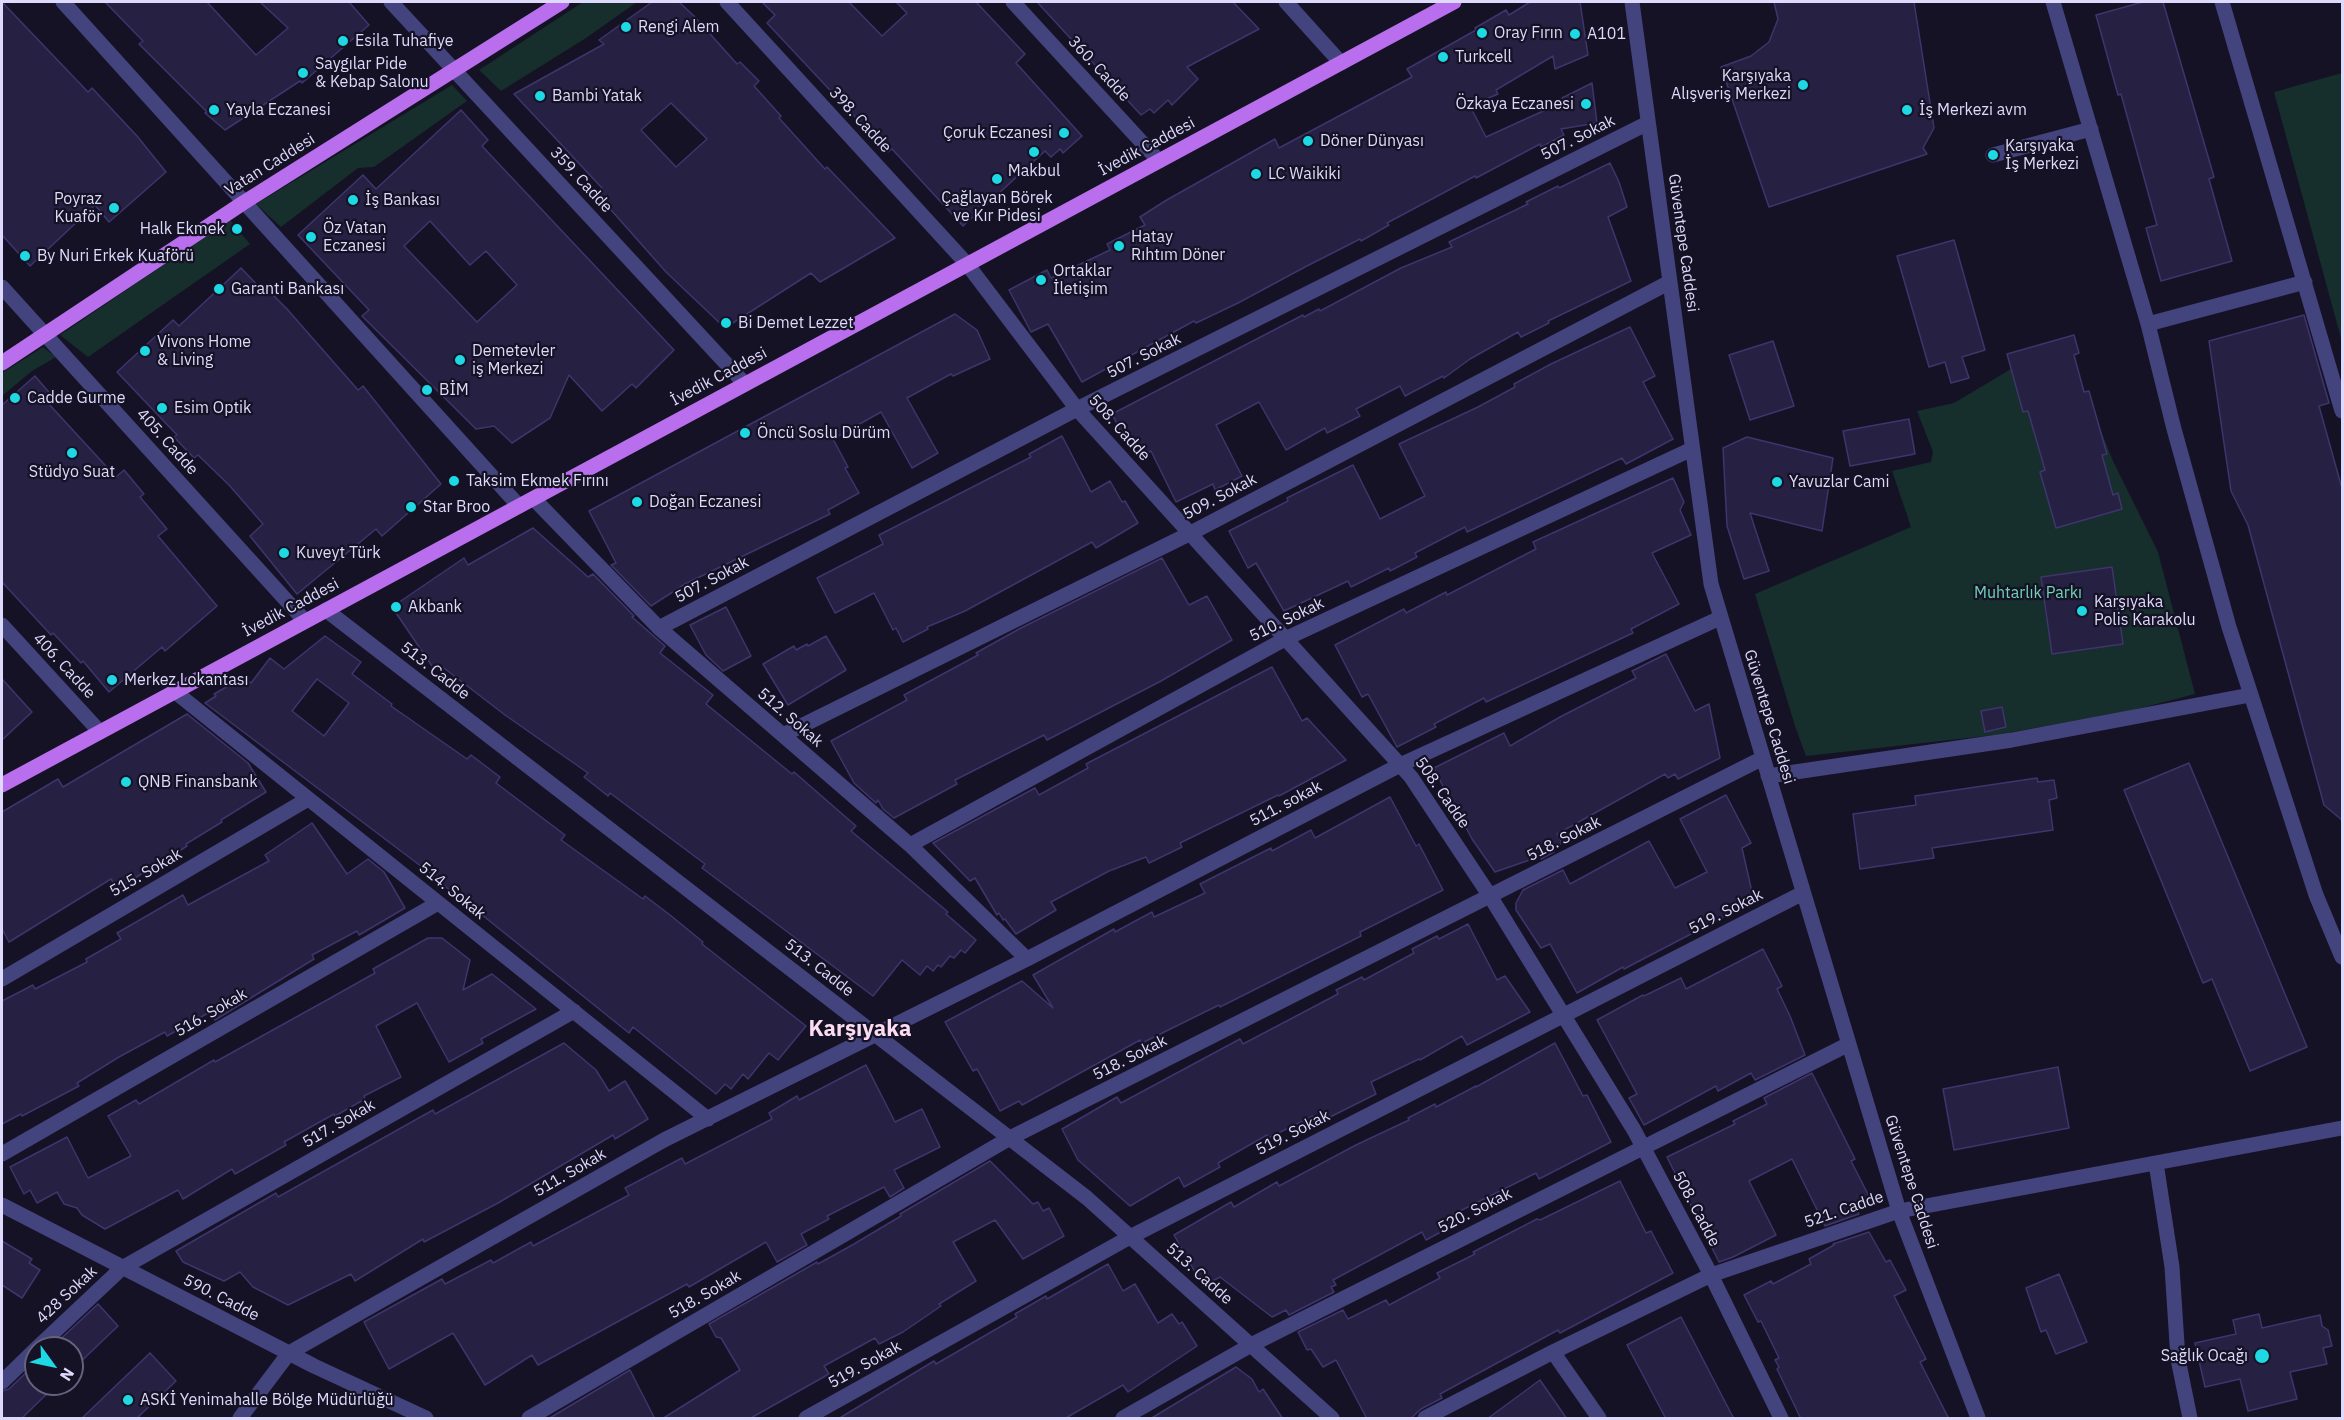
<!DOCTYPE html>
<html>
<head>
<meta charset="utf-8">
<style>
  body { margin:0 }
  #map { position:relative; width:2344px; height:1420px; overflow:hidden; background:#151225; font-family:"IBM Plex Sans",sans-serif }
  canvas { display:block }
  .frame { position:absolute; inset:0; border:3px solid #dddafb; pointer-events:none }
  .north { position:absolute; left:24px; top:1336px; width:60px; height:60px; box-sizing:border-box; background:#151225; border:2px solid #65627b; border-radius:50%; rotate:123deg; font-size:16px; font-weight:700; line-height:24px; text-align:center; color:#dddafb }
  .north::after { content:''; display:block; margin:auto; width:21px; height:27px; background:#1ed8e3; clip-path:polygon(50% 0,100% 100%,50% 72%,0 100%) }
</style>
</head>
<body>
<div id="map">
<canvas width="2344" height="1420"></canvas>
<div class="frame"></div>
<div class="north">N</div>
</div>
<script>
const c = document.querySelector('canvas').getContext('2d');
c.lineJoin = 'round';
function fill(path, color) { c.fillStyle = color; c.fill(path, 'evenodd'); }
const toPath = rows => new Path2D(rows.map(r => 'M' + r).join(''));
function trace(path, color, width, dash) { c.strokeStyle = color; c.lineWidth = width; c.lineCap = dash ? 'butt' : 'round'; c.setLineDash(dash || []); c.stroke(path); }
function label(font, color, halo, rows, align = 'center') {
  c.font = font + ' "IBM Plex Sans",sans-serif'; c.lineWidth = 4.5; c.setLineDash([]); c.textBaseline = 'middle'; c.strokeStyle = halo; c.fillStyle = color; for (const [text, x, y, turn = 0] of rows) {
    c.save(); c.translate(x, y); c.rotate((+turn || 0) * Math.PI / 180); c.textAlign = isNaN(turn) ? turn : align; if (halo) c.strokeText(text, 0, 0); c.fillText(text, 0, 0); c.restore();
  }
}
fill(toPath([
  [583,2,637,2,586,38,501,91,479,70],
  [2342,73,2342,342,2274,92],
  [452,85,467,101,374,167,358,168,281,227,256,204],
  [230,220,250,244,88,357,60,335],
  [43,347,56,357,32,371,2,396,2,373],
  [2031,357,2073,361,2113,461,2158,552,2195,694,2122,713,1995,735,1806,756,1795,726,1755,594,1911,527,1892,471,1931,462,1933,452,1917,411,1954,403]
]), '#162e2c');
const building = toPath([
  [2,2,88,92,92,88,137,136,166,172,109,222,95,205,30,266,2,235,2,2],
  [105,2,207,2,256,55,288,28,260,2,349,2,369,25,302,83,300,81,225,130,205,113,207,112,139,44,143,41,105,2],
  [652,2,679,2,694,16,737,64,740,62,759,81,754,86,781,116,779,118,825,169,827,167,895,238,820,282,811,273,725,328,666,272,596,193,602,188,514,94,604,44,599,40,652,2],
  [671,103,707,139,676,167,641,130,671,103],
  [762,2,849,2,882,36,907,13,896,2,976,2,1025,54,1016,63,1082,136,1063,153,1060,149,1051,157,1045,151,963,226,892,149,888,152,767,23,775,15,762,2],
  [1037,2,1233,2,1259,29,1187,67,1198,79,1172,105,1168,100,1154,113,1150,109,1141,115,1037,2],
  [1530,2,1580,2,1588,55,1555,69,1553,56,1496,90,1498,94,1470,106,1486,137,1563,102,1562,98,1592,83,1597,123,1561,129,1564,135,1541,147,1540,144,1476,178,1475,176,1387,223,1389,225,1361,241,1360,239,1305,267,1238,303,1196,323,1194,321,1082,382,1048,324,1031,332,1009,290,1047,270,1051,278,1110,250,1107,244,1145,225,1140,217,1165,201,1275,139,1279,148,1412,77,1407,69,1476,30,1475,28,1506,10,1509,15,1530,2],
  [1774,2,1914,2,1934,128,1923,148,1927,154,1769,207,1721,67,1751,56,1769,42,1778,19,1774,2],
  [2143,2,2163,2,2214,177,2209,179,2232,261,2161,281,2146,228,2157,225,2121,94,2118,95,2096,15,2143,2],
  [461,110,488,140,482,146,674,350,636,388,632,384,602,411,569,375,550,418,512,443,494,426,476,429,362,316,369,310,298,235,363,175,376,189,461,110],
  [430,221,470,265,486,251,517,285,477,322,404,246,430,221],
  [1610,163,1619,182,1627,207,1608,217,1631,281,1548,321,1549,323,1521,337,1518,332,1470,359,1444,378,1443,376,1405,396,1400,386,1356,409,1360,416,1327,433,1325,428,1286,450,1259,402,1216,425,1242,476,1215,490,1213,484,1176,502,1151,451,1140,457,1131,442,1128,443,1122,434,1112,414,1303,315,1304,317,1319,309,1320,311,1401,268,1452,247,1449,242,1528,204,1526,202,1558,186,1559,188,1610,163],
  [1954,240,1985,350,1962,357,1969,378,1951,383,1945,362,1929,367,1897,256,1954,240],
  [241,268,266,294,269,291,287,309,358,390,363,386,441,484,382,536,376,529,297,594,250,536,263,524,229,485,198,455,194,458,174,437,177,435,117,372,173,320,179,326,241,268],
  [955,314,977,330,990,359,953,376,951,374,907,398,938,453,912,468,881,412,833,439,848,467,845,468,859,493,828,510,830,514,685,584,651,606,611,565,616,563,589,511,955,314],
  [2304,315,2329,403,2319,406,2343,492,2343,821,2324,805,2248,525,2231,491,2209,341,2304,315],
  [1630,327,1655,376,1643,382,1673,439,1626,464,1622,458,1467,532,1465,527,1415,553,1417,557,1390,571,1389,568,1351,587,1348,581,1284,611,1256,563,1248,568,1229,531,1288,501,1287,498,1353,465,1380,519,1425,496,1399,444,1478,407,1515,387,1514,384,1551,364,1630,327],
  [2074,335,2079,353,2074,355,2084,392,2089,391,2107,454,2102,455,2113,495,2118,493,2122,509,2056,528,2040,472,2045,470,2028,411,2023,412,2007,354,2074,335],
  [1773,341,1794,406,1750,420,1729,355,1773,341],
  [35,376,53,397,47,402,116,477,124,470,144,494,140,497,167,529,158,536,217,606,165,651,162,647,109,692,83,661,81,663,53,633,51,635,2,582,2,405,35,376],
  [1909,419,1915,454,1850,466,1843,431,1909,419],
  [1062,436,1091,492,1110,481,1122,502,1125,501,1138,523,1096,548,1092,542,965,611,927,627,928,629,903,642,896,628,893,630,874,593,835,613,817,578,883,544,879,535,1031,457,1029,454,1062,436],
  [1747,437,1833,458,1822,531,1750,513,1769,571,1744,579,1727,526,1723,448,1747,437],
  [1673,478,1684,502,1680,510,1691,535,1652,553,1679,604,1631,629,1633,633,1486,702,1484,698,1434,724,1436,727,1397,747,1368,694,1362,697,1335,645,1404,609,1406,613,1446,592,1447,595,1536,549,1533,542,1673,478],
  [533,528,588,577,593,574,634,616,632,617,665,646,660,653,713,695,706,704,792,774,794,772,856,826,851,831,948,912,946,914,976,940,965,953,961,950,954,958,950,956,941,967,938,965,933,971,927,966,920,975,902,960,873,996,702,868,705,864,610,793,608,796,584,777,588,773,505,715,440,665,434,669,392,607,464,558,468,565,533,528],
  [1162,558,1189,605,1207,596,1232,640,1161,681,1047,740,1044,735,955,780,957,784,894,818,883,809,878,800,876,803,854,783,831,741,907,700,904,695,978,655,976,653,1019,629,1162,558],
  [2112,567,2123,644,2052,654,2041,577,2112,567],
  [726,607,751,656,723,671,706,655,690,625,726,607],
  [325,636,361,662,352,674,392,704,391,706,467,759,471,755,500,777,496,783,565,835,561,840,643,899,645,896,670,915,703,942,702,944,806,1026,778,1060,769,1053,748,1079,743,1074,731,1089,725,1084,716,1094,633,1027,629,1033,461,898,433,878,434,876,205,703,216,696,214,694,244,677,251,683,270,658,284,669,325,636],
  [317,679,349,703,324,736,292,711,317,679],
  [826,636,846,670,788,705,763,664,794,646,796,650,807,644,808,646,826,636],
  [1666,654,1695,711,1709,704,1720,758,1678,779,1675,774,1668,778,1665,774,1557,834,1562,843,1552,848,1554,852,1541,859,1544,855,1495,872,1472,839,1459,814,1457,815,1434,768,1504,733,1510,746,1560,717,1636,678,1632,671,1666,654],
  [1272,667,1302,721,1307,718,1346,760,1279,796,1278,795,1180,843,1182,847,1149,863,1146,857,1109,871,1051,902,1056,910,1016,934,1005,919,1003,920,999,913,997,915,975,878,970,881,933,843,1035,788,1039,795,1088,768,1086,764,1272,667],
  [2,679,32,712,2,740,2,679],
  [2002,707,2006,727,1985,732,1981,711,2002,707],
  [187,714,248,763,266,792,221,820,222,822,186,844,187,846,117,889,111,879,9,942,2,929,2,812,58,779,63,787,187,714],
  [2189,763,2307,1047,2250,1071,2212,979,2203,983,2124,790,2189,763],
  [2037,778,2038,782,2054,780,2057,798,2049,800,2053,830,1932,848,1934,858,1860,869,1853,814,1916,805,1915,796,2037,778],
  [1726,795,1751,843,1742,848,1754,901,1624,969,1623,967,1577,993,1550,944,1541,948,1516,910,1516,903,1523,890,1563,870,1570,884,1649,841,1675,888,1707,872,1680,819,1726,795],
  [1390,797,1416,846,1419,844,1443,890,1360,932,1361,936,1220,1007,1219,1005,1142,1043,1140,1040,1022,1105,1019,1101,1000,1111,977,1069,973,1071,945,1022,1022,981,1053,1008,1033,975,1114,929,1115,932,1152,912,1154,917,1205,893,1200,884,1271,848,1272,851,1311,830,1315,838,1390,797],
  [312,823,347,874,368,859,384,872,405,908,359,935,357,931,312,955,314,959,215,1020,210,1012,167,1036,165,1032,119,1057,77,1083,79,1086,22,1116,21,1114,2,1124,2,1001,33,985,35,989,87,962,86,959,121,939,117,933,183,895,188,905,269,861,265,855,312,823],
  [1468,924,1497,980,1505,976,1530,1012,1467,1045,1462,1036,1420,1060,1419,1059,1371,1082,1376,1094,1316,1124,1313,1116,1268,1138,1267,1135,1218,1163,1220,1167,1184,1187,1179,1177,1130,1206,1078,1160,1062,1129,1117,1097,1121,1103,1240,1039,1243,1044,1338,994,1336,990,1362,977,1364,980,1414,953,1412,949,1437,936,1439,939,1468,924],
  [428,938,442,938,470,960,463,990,492,974,536,1009,481,1039,483,1043,449,1062,417,1003,376,1026,401,1077,364,1096,365,1099,335,1116,334,1114,284,1142,286,1145,235,1174,232,1169,183,1199,178,1190,105,1229,82,1215,77,1208,64,1204,57,1192,37,1203,30,1190,24,1194,10,1167,67,1137,88,1178,131,1156,108,1116,136,1100,139,1104,214,1060,215,1062,327,1000,375,973,373,969,428,938],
  [1763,949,1782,986,1777,989,1790,1016,1805,1055,1755,1080,1751,1073,1718,1091,1716,1086,1644,1125,1629,1098,1637,1094,1597,1020,1643,995,1644,996,1681,978,1686,989,1763,949],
  [564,1043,596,1070,609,1091,625,1081,648,1119,615,1139,613,1135,498,1203,424,1242,423,1239,355,1281,351,1274,288,1305,253,1287,240,1272,224,1281,183,1262,176,1251,276,1193,278,1197,433,1110,435,1114,564,1043],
  [1555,1043,1583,1096,1587,1095,1611,1142,1539,1179,1536,1173,1448,1217,1452,1226,1426,1240,1422,1232,1333,1280,1336,1285,1331,1287,1334,1292,1289,1315,1286,1310,1272,1317,1220,1277,1203,1286,1174,1235,1231,1202,1234,1207,1277,1182,1279,1186,1356,1145,1409,1120,1408,1118,1435,1104,1436,1107,1476,1086,1476,1087,1555,1043],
  [866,1065,895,1122,922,1109,940,1147,894,1170,904,1188,890,1197,884,1187,827,1216,829,1219,801,1234,807,1245,777,1262,766,1242,689,1287,687,1284,538,1365,532,1355,485,1385,453,1333,389,1369,364,1322,442,1279,445,1284,491,1260,493,1263,531,1242,533,1246,629,1195,625,1188,682,1158,685,1164,772,1119,769,1113,797,1096,799,1100,866,1065],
  [2058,1067,2069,1128,1954,1150,1943,1089,2058,1067],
  [1812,1073,1855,1159,1851,1161,1872,1202,1857,1210,1859,1214,1825,1226,1792,1159,1749,1181,1776,1235,1733,1257,1719,1262,1667,1157,1735,1124,1733,1121,1767,1104,1764,1098,1812,1073],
  [990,1161,1033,1204,1038,1202,1043,1211,1049,1208,1064,1236,1023,1259,995,1220,953,1242,976,1281,939,1304,941,1306,903,1332,879,1344,875,1338,824,1366,829,1374,749,1419,662,1419,740,1370,721,1338,716,1337,709,1324,817,1262,818,1264,854,1244,901,1216,900,1214,990,1161],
  [1620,1181,1646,1233,1651,1231,1673,1273,1560,1333,1558,1330,1440,1394,1442,1398,1421,1409,1410,1419,1367,1419,1336,1360,1323,1367,1311,1349,1307,1350,1298,1332,1343,1310,1348,1319,1386,1300,1389,1305,1440,1278,1437,1273,1475,1254,1473,1252,1537,1219,1540,1220,1620,1181],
  [1869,1232,1886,1262,1890,1260,1906,1290,1894,1296,1926,1359,1920,1362,1949,1419,1801,1419,1777,1369,1779,1367,1775,1360,1779,1358,1761,1321,1758,1322,1744,1295,1771,1281,1773,1284,1811,1264,1809,1259,1834,1245,1833,1244,1869,1232],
  [2,1241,32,1259,29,1263,40,1270,22,1298,2,1285,2,1241],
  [1108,1264,1123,1291,1135,1284,1158,1323,1172,1314,1179,1324,1182,1322,1197,1346,1128,1392,1123,1385,1064,1419,838,1419,934,1361,936,1364,1017,1317,1015,1314,1046,1296,1047,1299,1108,1264],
  [2059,1274,2087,1342,2056,1354,2046,1330,2041,1332,2026,1288,2059,1274],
  [98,1304,118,1326,72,1370,72,1348,51,1348,98,1304],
  [2259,1314,2262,1328,2320,1315,2322,1326,2328,1330,2332,1346,2323,1348,2327,1364,2290,1372,2297,1399,2248,1411,2240,1379,2205,1387,2195,1343,2236,1334,2233,1320,2259,1314],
  [1681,1317,1734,1419,1666,1419,1627,1345,1681,1317],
  [150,1353,176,1381,136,1419,81,1419,150,1353],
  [36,1363,36,1384,57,1384,21,1419,2,1419,2,1391,9,1389,36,1363],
  [1236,1367,1252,1379,1259,1392,1263,1389,1283,1419,1150,1419,1236,1367],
  [630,1370,655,1419,548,1419,630,1370],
  [1540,1380,1567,1419,1487,1419,1540,1380]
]);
fill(building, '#262043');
trace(building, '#3e356d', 1.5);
trace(toPath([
  [63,2,519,506],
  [391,2,745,384],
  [727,2,967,264,1077,409,1411,777,1490,896,1634,1130,1711,1275,1781,1418],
  [1013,2,1159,161],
  [1286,2,1341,63],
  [1632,2,1711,584,1899,1211,1978,1418],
  [2053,2,2148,324,2174,429,2229,627,2316,895,2342,957],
  [2222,2,2342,411],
  [1993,155,2091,129],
  [2,287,305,621],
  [2148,324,2305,282],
  [534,499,659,628,910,845,1027,959],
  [326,610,1087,1198,1332,1418],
  [2,625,100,732],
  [659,628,1077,409,1648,123],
  [174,691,708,1119],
  [783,735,1189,534,1670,282],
  [1768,776,2012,740,2250,695],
  [910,845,1285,639,1692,449],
  [2,979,308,799],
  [2,1154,438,903],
  [2156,1163,2172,1267,2178,1359,2190,1418],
  [2,1205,314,1366,426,1418],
  [37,1348,122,1268,574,1011],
  [1553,1352,1599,1418],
  [2,1382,36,1349],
  [240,1418,289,1353,664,1140,1027,959,1400,765,1720,618],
  [529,1418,1010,1138,1763,758],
  [806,1418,1130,1237,1803,893],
  [1123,1418,1251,1345,1849,1044],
  [1425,1418,1553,1352,1711,1275,1899,1211,2342,1128]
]), '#43437e', 15);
trace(toPath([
  [2,363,243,203,562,2],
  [2,785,1454,2]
]), '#b96fed', 15);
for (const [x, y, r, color] of [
  [626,27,6,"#1ed8e3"],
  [1482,33,6,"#1ed8e3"],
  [1575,34,6,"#1ed8e3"],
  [343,41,6,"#1ed8e3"],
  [1443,57,6,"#1ed8e3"],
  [303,73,6,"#1ed8e3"],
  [1803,85,6,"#1ed8e3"],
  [540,96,6,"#1ed8e3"],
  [1586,104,6,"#1ed8e3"],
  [214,110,6,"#1ed8e3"],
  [1907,110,6,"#1ed8e3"],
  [1064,133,6,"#1ed8e3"],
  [1308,141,6,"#1ed8e3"],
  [1034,152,6,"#1ed8e3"],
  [1993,155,6,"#1ed8e3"],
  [1256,174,6,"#1ed8e3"],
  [997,179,6,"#1ed8e3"],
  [353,200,6,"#1ed8e3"],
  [114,208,6,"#1ed8e3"],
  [237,229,6,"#1ed8e3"],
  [311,237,6,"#1ed8e3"],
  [1119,246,6,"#1ed8e3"],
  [25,256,6,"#1ed8e3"],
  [1041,280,6,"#1ed8e3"],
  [219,289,6,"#1ed8e3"],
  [726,323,6,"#1ed8e3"],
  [145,351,6,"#1ed8e3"],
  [460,360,6,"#1ed8e3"],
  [427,390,6,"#1ed8e3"],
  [15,398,6,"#1ed8e3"],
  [162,408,6,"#1ed8e3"],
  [745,433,6,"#1ed8e3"],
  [72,453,6,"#1ed8e3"],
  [454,481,6,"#1ed8e3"],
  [1777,482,6,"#1ed8e3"],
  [637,502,6,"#1ed8e3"],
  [411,507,6,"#1ed8e3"],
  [284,553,6,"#1ed8e3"],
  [396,607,6,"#1ed8e3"],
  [2082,611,6,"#1ed8e3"],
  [112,680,6,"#1ed8e3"],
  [126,782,6,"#1ed8e3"],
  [2262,1356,8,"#1ed8e3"],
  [128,1400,6,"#1ed8e3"]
]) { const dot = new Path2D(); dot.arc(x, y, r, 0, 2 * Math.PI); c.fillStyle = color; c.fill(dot); trace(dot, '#151225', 2); }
label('16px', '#dddafb', '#151225', [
  ["Rengi Alem",638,27],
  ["Oray Fırın",1494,33],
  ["A101",1587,34],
  ["Esila Tuhafiye",355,41],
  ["Turkcell",1455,57],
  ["Saygılar Pide",315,64],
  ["& Kebap Salonu",315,82],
  ["Karşıyaka",1791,76,"right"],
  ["Alışveriş Merkezi",1791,94,"right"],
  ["Bambi Yatak",552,96],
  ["Özkaya Eczanesi",1574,104,"right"],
  ["Yayla Eczanesi",226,110],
  ["İş Merkezi avm",1919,110],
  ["Çoruk Eczanesi",1052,133,"right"],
  ["Döner Dünyası",1320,141],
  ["Karşıyaka",2005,146],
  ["İş Merkezi",2005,164],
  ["Makbul",1034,171,"center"],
  ["LC Waikiki",1268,174],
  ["Çağlayan Börek",997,198,"center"],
  ["ve Kır Pidesi",997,216,"center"],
  ["Poyraz",102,199,"right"],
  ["Kuaför",102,217,"right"],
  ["İş Bankası",365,200],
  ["Öz Vatan",323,228],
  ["Eczanesi",323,246],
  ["Halk Ekmek",225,229,"right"],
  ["Hatay",1131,237],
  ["Rıhtım Döner",1131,255],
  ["By Nuri Erkek Kuaförü",37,256],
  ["Ortaklar",1053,271],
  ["İletişim",1053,289],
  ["Garanti Bankası",231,289],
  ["Bi Demet Lezzet",738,323],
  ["Vivons Home",157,342],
  ["& Living",157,360],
  ["Demetevler",472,351],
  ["iş Merkezi",472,369],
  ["BİM",439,390],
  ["Cadde Gurme",27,398],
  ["Esim Optik",174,408],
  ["Öncü Soslu Dürüm",757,433],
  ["Stüdyo Suat",72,472,"center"],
  ["Taksim Ekmek Fırını",466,481],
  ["Yavuzlar Cami",1789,482],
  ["Doğan Eczanesi",649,502],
  ["Star Broo",423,507],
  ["Kuveyt Türk",296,553],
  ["Karşıyaka",2094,602],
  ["Polis Karakolu",2094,620],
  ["Akbank",408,607],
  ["Merkez Lokantası",124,680],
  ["QNB Finansbank",138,782],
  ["Sağlık Ocağı",2248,1356,"right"],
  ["ASKİ Yenimahalle Bölge Müdürlüğü",140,1400]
], 'left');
label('16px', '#dddafb', '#151225', [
  ["360. Cadde",1099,69,47],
  ["398. Cadde",860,120,47],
  ["507. Sokak",1578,138,-27],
  ["İvedik Caddesi",1147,147,-28],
  ["Vatan Caddesi",270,165,-32],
  ["359. Cadde",581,180,47],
  ["Güventepe Caddesi",1683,243,82],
  ["507. Sokak",1144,356,-27],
  ["İvedik Caddesi",719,377,-28],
  ["508. Cadde",1119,428,48],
  ["405. Cadde",167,442,48],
  ["509. Sokak",1220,497,-28],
  ["507. Sokak",712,580,-28],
  ["İvedik Caddesi",291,608,-28],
  ["510. Sokak",1287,620,-26],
  ["406. Cadde",64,666,47],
  ["513. Cadde",435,671,38],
  ["Güventepe Caddesi",1769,717,73],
  ["512. Sokak",790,718,41],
  ["508. Cadde",1442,793,55],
  ["511. sokak",1286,804,-28],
  ["518. Sokak",1564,839,-27],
  ["515. Sokak",146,873,-30],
  ["514. Sokak",452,891,39],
  ["519. Sokak",1726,912,-27],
  ["513. Cadde",819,968,38],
  ["516. Sokak",211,1013,-30],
  ["518. Sokak",1130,1058,-27],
  ["517. Sokak",339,1124,-30],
  ["519. Sokak",1293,1133,-27],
  ["511. Sokak",570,1173,-30],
  ["Güventepe Caddesi",1911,1182,72],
  ["508. Cadde",1696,1209,62],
  ["521. Cadde",1844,1210,-19],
  ["520. Sokak",1475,1211,-27],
  ["513. Cadde",1199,1274,42],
  ["428 Sokak",67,1295,-43],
  ["518. Sokak",705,1295,-30],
  ["590. Cadde",221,1298,27],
  ["519. Sokak",865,1365,-29]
]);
label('16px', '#6fd2b5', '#151225', [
  ["Muhtarlık Parkı",2028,593]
]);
label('bold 22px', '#fbdcf1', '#151225', [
  ["Karşıyaka",860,1030]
]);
</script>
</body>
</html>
